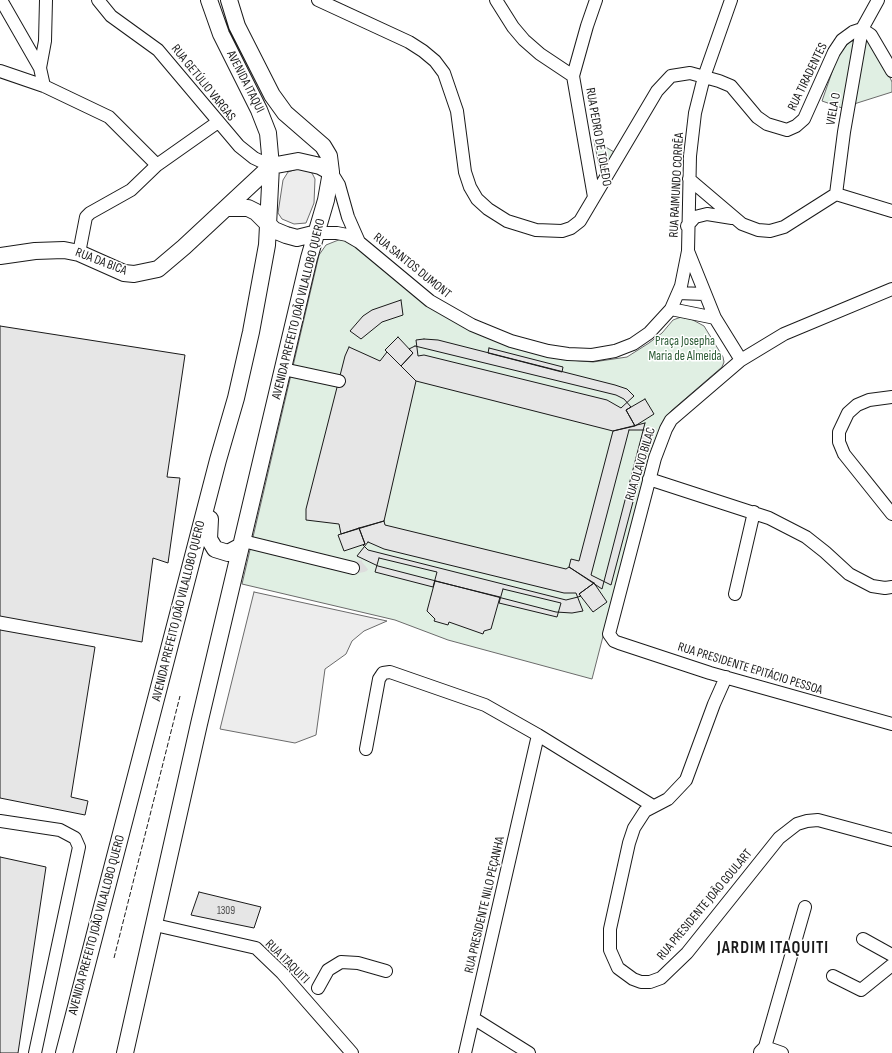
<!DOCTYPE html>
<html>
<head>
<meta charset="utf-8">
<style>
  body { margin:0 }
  canvas { display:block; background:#fff }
</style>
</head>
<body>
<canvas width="892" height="1053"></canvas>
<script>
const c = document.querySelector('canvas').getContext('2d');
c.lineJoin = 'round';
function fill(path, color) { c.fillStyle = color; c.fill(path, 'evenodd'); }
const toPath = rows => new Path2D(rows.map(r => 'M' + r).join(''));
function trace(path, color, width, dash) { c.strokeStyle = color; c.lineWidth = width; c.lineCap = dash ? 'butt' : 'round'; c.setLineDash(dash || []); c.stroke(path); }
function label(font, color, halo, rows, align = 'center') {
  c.font = font + ' "Sofia Sans Condensed",sans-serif'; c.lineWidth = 3; c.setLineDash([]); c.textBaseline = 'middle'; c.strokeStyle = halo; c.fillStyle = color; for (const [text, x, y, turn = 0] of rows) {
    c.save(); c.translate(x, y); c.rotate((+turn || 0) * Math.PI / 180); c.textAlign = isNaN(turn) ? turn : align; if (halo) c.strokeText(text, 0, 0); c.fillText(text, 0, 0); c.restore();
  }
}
const green = toPath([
  [867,40,873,41,892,82,892,92,854,104,863,45,867,40],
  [850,41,855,41,845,109,822,101,838,55,850,41],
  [594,140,614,152,606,167,603,168,599,166,594,140],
  [341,239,347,240,356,246,382,269,420,298,570,360,593,362,627,357,649,343,662,333,673,320,681,317,691,319,704,326,723,357,724,362,722,367,671,411,657,436,650,454,592,679,448,640,395,620,242,584,319,255,326,245,341,239]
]);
fill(green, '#e0efe3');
trace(green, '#6a6a6a', 1);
const parking = toPath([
  [300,168,312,173,315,179,314,203,306,223,294,224,282,219,278,213,283,180,288,172,300,168],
  [254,592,387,621,364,631,352,641,346,654,325,669,316,735,295,743,220,729,254,592]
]);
fill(parking, '#ededed');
trace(parking, '#6a6a6a', 1);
const building = toPath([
  [401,300,403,315,382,322,361,339,350,331,363,316,372,310,401,300],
  [0,326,185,355,167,477,180,478,168,563,153,558,142,642,0,616,0,326],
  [398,337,413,353,401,366,385,350,398,337],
  [424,339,438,340,615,385,627,389,634,396,621,408,607,400,424,355,418,356,416,340,424,339],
  [415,346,616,395,624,399,631,407,626,410,635,426,613,431,416,381,401,366,413,353,409,349,415,346],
  [349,347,380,361,387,352,416,381,384,521,341,534,339,524,306,520,306,509,345,356,349,347],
  [489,348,563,367,562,372,488,353,489,348],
  [645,399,654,414,635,426,626,410,645,399],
  [645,423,602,589,569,567,571,559,579,561,613,431,645,423],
  [629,430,652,430,611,585,591,575,629,430],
  [384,521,385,525,566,569,569,567,594,583,579,594,581,596,578,597,566,600,368,550,363,545,365,544,359,528,384,521],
  [359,528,365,544,344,551,338,535,359,528],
  [368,542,384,549,564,593,576,593,583,611,572,613,556,612,378,566,357,556,368,542],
  [379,558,437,572,433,587,375,572,379,558],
  [435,581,500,597,491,629,484,631,483,634,449,622,448,625,434,621,435,619,427,611,435,581],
  [594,583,607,602,593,612,579,594,594,583],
  [503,589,561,603,557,617,499,603,503,589],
  [0,630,95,647,71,797,88,801,85,815,0,798,0,630],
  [0,857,46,867,18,1053,0,1053,0,857],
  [199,892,261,907,254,928,191,915,199,892]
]);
fill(building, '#e6e6e6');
trace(building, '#1a1a1a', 1);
trace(toPath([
  [353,568,363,566,368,562]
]), '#ddd', 12, [12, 6]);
const minor = toPath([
  [1,0,40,68,44,86],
  [98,0,111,16,158,50,239,146,254,158,271,166],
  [318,0,409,42,423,51,435,61,444,73,457,111,465,172,470,187,477,199,488,209,507,221,536,230,562,231,571,228,580,221,657,91,671,76,690,73,719,81,731,86,757,117,767,124,787,130,796,126,804,119,834,52,842,40,853,32,862,29,871,35,892,71],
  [496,0,513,27,524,40,540,54,573,76],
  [731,0,704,77,695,113,690,156,688,251,715,318,741,360],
  [40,68,45,41,46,0],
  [0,71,44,86,109,117,157,165],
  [331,172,339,185,348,217,359,242],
  [689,179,742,224,758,230,770,231,784,227,836,194,892,211],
  [836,194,844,132,862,29,878,0],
  [594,197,573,76,587,26,596,0],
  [687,226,695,217,707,214,732,218],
  [317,233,337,233,347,235,359,242,430,301,472,325,511,341,548,351,568,354,592,355,615,351,633,344,649,333,671,309,681,286,688,251],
  [79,253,86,217,90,213,131,190,157,165,218,122],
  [892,289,784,334,741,360,671,420,666,429,655,458,609,634,614,641,619,643,710,673,892,724],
  [678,293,704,294],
  [671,309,715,318],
  [283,369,339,381],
  [892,397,869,400,857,405,848,413,839,432,839,442,844,454,892,514],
  [649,479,769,518,806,537,825,552,849,574,872,586,885,588,892,587],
  [243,541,353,568],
  [735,594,754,512],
  [726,677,714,704,686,780,668,799,645,811,634,828,629,843,610,929,610,950,618,968,633,979,641,982,650,982,661,978,687,953,779,838,797,824,807,821,818,820,892,840],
  [366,749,379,679,383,673,390,672,485,705,538,735,653,806],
  [0,821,60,830,75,838,79,847,35,1053],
  [155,925,256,948,282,973,352,1053],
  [863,939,892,955],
  [833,976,861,990,892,965],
  [318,988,328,970,341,962,358,963,386,971],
  [473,1018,529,1053],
  [765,1047,805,907],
  [760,1052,765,1047,782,1053],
  [465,1053,538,735]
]);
const major = toPath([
  [271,166,298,161,320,166,331,172],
  [227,208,248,208,256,212,274,230,286,235,297,238,317,233],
  [0,256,35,251,64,250,79,253,124,273,134,274,158,269,184,247,271,166],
  [210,519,209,539,215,549,228,553,241,546],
  [64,1053,218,460,236,398,251,332,267,245,271,166,268,133,259,110,221,34,209,0],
  [125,1053,199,724,309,258,326,200,331,172,329,156,323,146,285,113,272,95,237,26,229,0]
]);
trace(minor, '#1a1a1a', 14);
trace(major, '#1a1a1a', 18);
trace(minor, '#fff', 12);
trace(major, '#fff', 16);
trace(toPath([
  [114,958,180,696]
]), '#1a1a1a', 1, [5, 2]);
label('11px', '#4d4d4d', null, [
  ["1309",226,911]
]);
label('13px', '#1a1a1a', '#fff', [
  ["RUA TIRADENTES",808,77,-64],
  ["AVENIDA ITAQUI",245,82,63],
  ["RUA GETÚLIO VARGAS",203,83,51],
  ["VIELA O",834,109,-80],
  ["RUA PEDRO DE TOLEDO",598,137,80],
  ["RUA RAIMUNDO CORRÊA",677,185,-87],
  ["RUA DA BICA",101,262,21],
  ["RUA SANTOS DUMONT",412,266,39],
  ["AVENIDA PREFEITO JOÃO VILALLOBO QUERO",299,309,-76],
  ["RUA OLAVO BILAC",641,464,-73],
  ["AVENIDA PREFEITO JOÃO VILALLOBO QUERO",179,611,-76],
  ["RUA PRESIDENTE EPITÁCIO PESSOA",750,669,17],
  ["RUA PRESIDENTE NILO PEÇANHA",485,905,-77],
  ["RUA PRESIDENTE JOÃO GOULART",705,905,-50],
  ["AVENIDA PREFEITO JOÃO VILALLOBO QUERO",97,925,-75],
  ["RUA ITAQUITI",287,962,45]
]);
label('13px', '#2b5a34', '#fff', [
  ["Praça Josepha",685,342],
  ["Maria de Almeida",685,357]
]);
c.letterSpacing = '1px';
label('bold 17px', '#1a1a1a', '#fff', [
  ["JARDIM ITAQUITI",773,949]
]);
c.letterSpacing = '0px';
</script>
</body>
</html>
